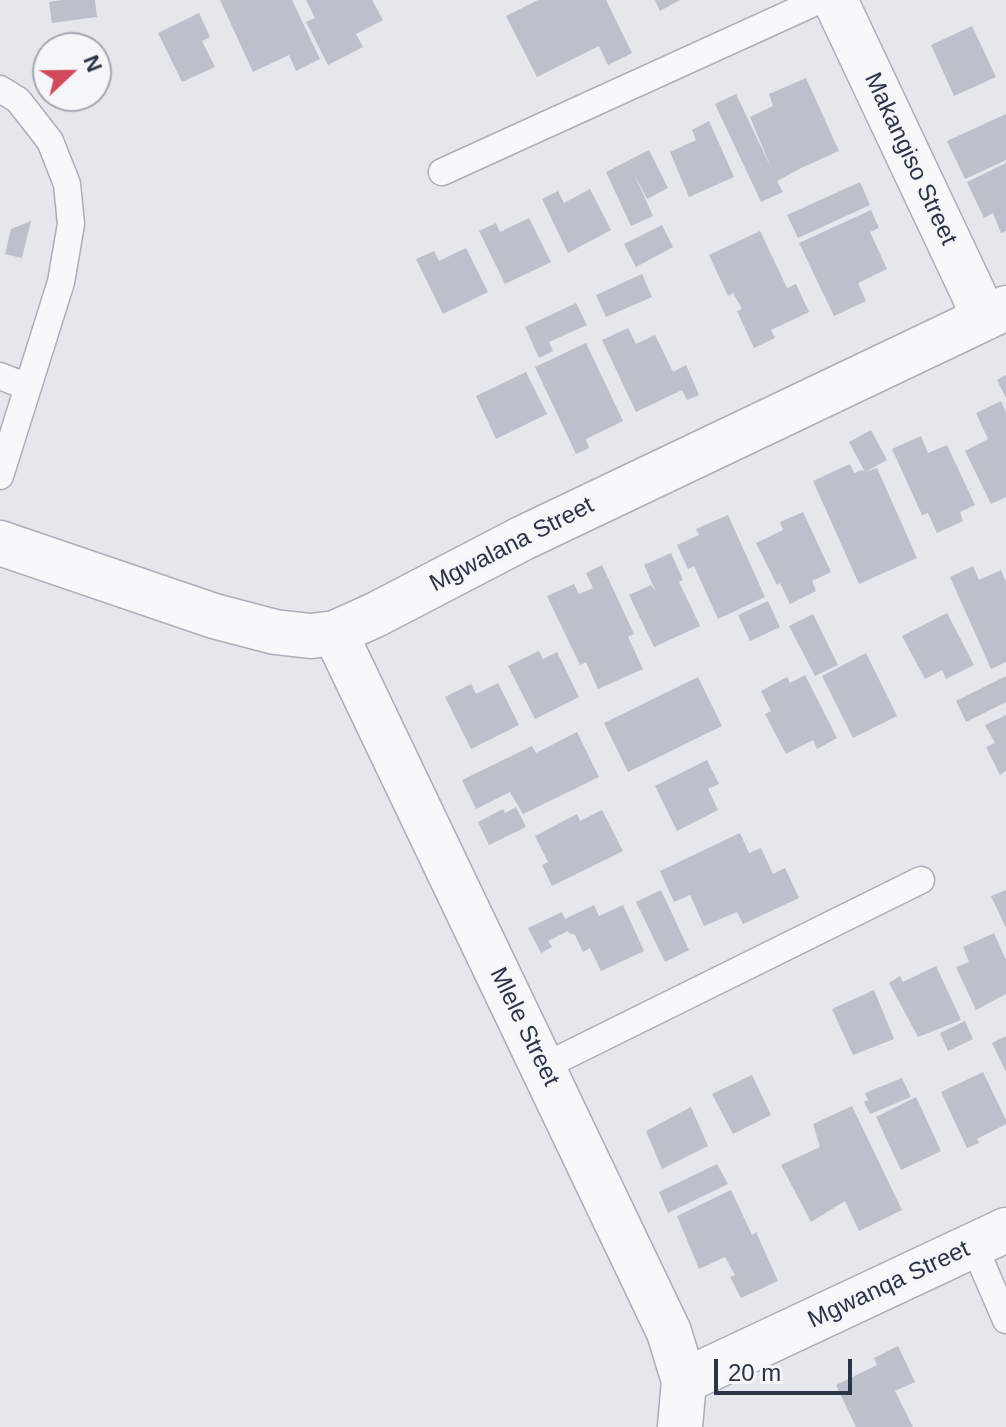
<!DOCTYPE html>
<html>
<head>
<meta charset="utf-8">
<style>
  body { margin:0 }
  #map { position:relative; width:1006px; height:1427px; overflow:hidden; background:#e4e7ec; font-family:Helvetica,sans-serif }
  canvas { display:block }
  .north { position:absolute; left:32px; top:32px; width:80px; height:80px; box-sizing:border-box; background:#f4f6f9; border:2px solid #a4a8b1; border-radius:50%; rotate:68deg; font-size:22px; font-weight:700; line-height:32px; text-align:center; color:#2b3445 }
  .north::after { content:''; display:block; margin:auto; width:28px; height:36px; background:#d1495b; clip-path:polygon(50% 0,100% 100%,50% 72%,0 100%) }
  .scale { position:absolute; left:714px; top:1359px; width:138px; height:36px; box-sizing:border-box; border:4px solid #2b3445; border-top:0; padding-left:10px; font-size:24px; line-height:28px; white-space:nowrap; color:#2b3445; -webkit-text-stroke:6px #f4f6f9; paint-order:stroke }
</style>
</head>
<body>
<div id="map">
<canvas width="1006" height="1427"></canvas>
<div class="north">N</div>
<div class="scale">20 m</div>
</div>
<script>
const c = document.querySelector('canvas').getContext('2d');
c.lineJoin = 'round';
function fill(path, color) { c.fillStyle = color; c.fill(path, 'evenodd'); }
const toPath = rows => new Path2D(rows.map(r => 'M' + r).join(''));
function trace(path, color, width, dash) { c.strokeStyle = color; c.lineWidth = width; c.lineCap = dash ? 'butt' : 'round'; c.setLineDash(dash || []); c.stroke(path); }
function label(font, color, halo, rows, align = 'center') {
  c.font = font + ' Helvetica,sans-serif'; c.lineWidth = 6; c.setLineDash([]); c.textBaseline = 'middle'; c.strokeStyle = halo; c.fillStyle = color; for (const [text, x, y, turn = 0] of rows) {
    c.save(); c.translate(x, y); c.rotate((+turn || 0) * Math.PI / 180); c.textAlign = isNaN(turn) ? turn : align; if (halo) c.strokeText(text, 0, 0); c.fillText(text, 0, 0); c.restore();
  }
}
fill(toPath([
  [62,0,95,0,97,17,52,23,49,2],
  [220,0,292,0,320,59,296,71,289,55,253,72],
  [306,0,372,0,383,20,356,34,363,47,328,65,306,22,315,18],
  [538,0,606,0,632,53,608,65,599,46,537,77,506,16],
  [655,0,680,0,660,11],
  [199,13,210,37,202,41,215,67,182,82,158,33],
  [972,26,996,77,954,96,931,45],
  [806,78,839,151,801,168,777,181,783,192,761,202,715,104,736,94,772,170,750,117,773,106,769,94],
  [1006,114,1006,160,965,179,947,141],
  [709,121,734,177,689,197,670,152,696,140,692,130],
  [649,150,668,188,647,199,634,174,653,216,631,226,606,172],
  [1006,163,1006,231,1001,233,993,213,984,218,967,182],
  [860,182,870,205,798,238,787,215],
  [590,189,611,230,568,253,542,199,558,191,564,203],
  [871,210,879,228,870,232,887,269,858,283,866,301,834,316,799,243],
  [529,218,551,262,505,284,479,231,496,223,500,232],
  [31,221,22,258,5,254,11,229],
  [662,225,673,247,636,267,624,244],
  [760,231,787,288,796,284,809,312,771,330,775,338,754,348,737,311,742,309,733,293,728,296,709,255],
  [466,248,488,292,443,314,416,259,434,251,439,261],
  [642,274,652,297,606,317,596,295],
  [576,303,587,325,549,342,553,351,539,358,525,327],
  [628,328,636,344,655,335,673,372,686,365,699,395,687,400,682,390,636,412,602,340],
  [586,343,623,421,586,439,589,448,576,454,535,367],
  [526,372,547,414,496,439,476,396],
  [1006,375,1006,398,997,380],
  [1001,401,1006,412,1006,497,991,504,965,451,988,439,976,413],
  [871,430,887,460,865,472,849,442],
  [921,436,928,453,947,445,975,505,960,512,963,521,937,533,928,513,922,515,892,449],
  [850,464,854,473,862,470,865,472,877,468,917,558,859,584,813,481],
  [803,512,831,572,812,581,816,591,790,604,780,583,777,585,756,543,783,530,780,522],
  [728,515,765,597,718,619,694,566,688,569,677,545,699,535,696,529],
  [671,553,683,580,679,582,700,626,654,647,629,595,651,585,656,592,644,565],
  [602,565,634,634,628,637,643,669,598,689,586,662,580,665,547,596,574,584,579,594,593,588,586,573],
  [973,566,979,580,1001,570,1006,582,1006,662,991,669,950,577],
  [768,601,780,627,750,641,738,615],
  [947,613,974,665,946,679,942,670,925,679,902,636],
  [813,614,838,665,815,676,789,626],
  [539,651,543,659,557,652,579,697,535,719,508,666],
  [866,653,897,716,853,738,822,676],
  [805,675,837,738,817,749,813,740,786,754,765,714,771,711,761,691,787,677,790,683],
  [1006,676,1006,702,966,722,956,701],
  [698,677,722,726,628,772,604,723],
  [498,683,519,725,471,749,445,697,471,684,476,694],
  [1006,715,1006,771,1000,775,986,747,995,743,985,725],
  [577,732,599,777,523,814,510,792,476,809,462,780,532,746,536,753],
  [707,760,719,784,708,789,718,810,677,831,655,786],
  [516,807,526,827,489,845,478,822,503,809,505,813],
  [602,810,623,851,552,886,542,865,548,862,535,836,577,814,580,821],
  [740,833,749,853,761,848,773,874,785,868,799,898,743,924,737,912,704,926,690,895,674,902,660,871],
  [661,890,689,950,665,962,636,902],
  [1006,890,1006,928,991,896],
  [594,905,599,916,623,905,644,951,601,971,590,948,583,952,575,935,569,933,568,931,548,941,552,947,541,953,528,928,562,912,565,919],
  [994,933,1006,960,1006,994,976,1010,956,967,969,962,963,947],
  [936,966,961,1020,918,1037,889,983,900,976,903,982],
  [874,990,894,1039,853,1055,832,1009],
  [965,1021,973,1039,948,1051,940,1033],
  [1006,1036,1006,1072,992,1043],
  [983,1072,1006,1120,1006,1124,977,1139,979,1143,967,1148,941,1092],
  [752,1075,771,1115,733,1134,712,1094],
  [902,1078,911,1097,870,1114,864,1102,868,1100,865,1093],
  [916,1097,941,1151,901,1170,876,1117],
  [852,1106,902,1210,859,1231,845,1201,811,1222,781,1165,820,1147,813,1124],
  [691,1107,708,1146,662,1169,646,1131],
  [717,1164,728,1184,668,1213,659,1192],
  [731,1190,752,1235,756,1232,778,1281,741,1298,730,1277,735,1275,725,1257,699,1269,677,1216],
  [898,1346,915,1382,895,1391,913,1427,856,1427,836,1385,877,1365,874,1358]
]), '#bbc0ca');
const lane = toPath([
  [0,89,18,100,50,141,67,184,71,224,61,282,0,476],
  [442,172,820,0],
  [0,376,28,387],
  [543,1067,921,880],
  [974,1246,1006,1320]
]);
const street = toPath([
  [835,0,985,318],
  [0,543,214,616,275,632,311,636,335,633,375,615,523,538,1006,308],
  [335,633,669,1332,684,1381,680,1427],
  [684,1381,1006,1230]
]);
trace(lane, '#a9aeb7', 29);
trace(street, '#a9aeb7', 47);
trace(lane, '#f7f8fa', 26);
trace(street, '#f7f8fa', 44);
label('24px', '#2b3445', '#f4f6f9', [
  ["Makangiso Street",910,159,65],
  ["Mgwalana Street",512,545,-27],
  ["Mlele Street",524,1027,64],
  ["Mgwanqa Street",889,1285,-25]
]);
</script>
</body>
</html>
